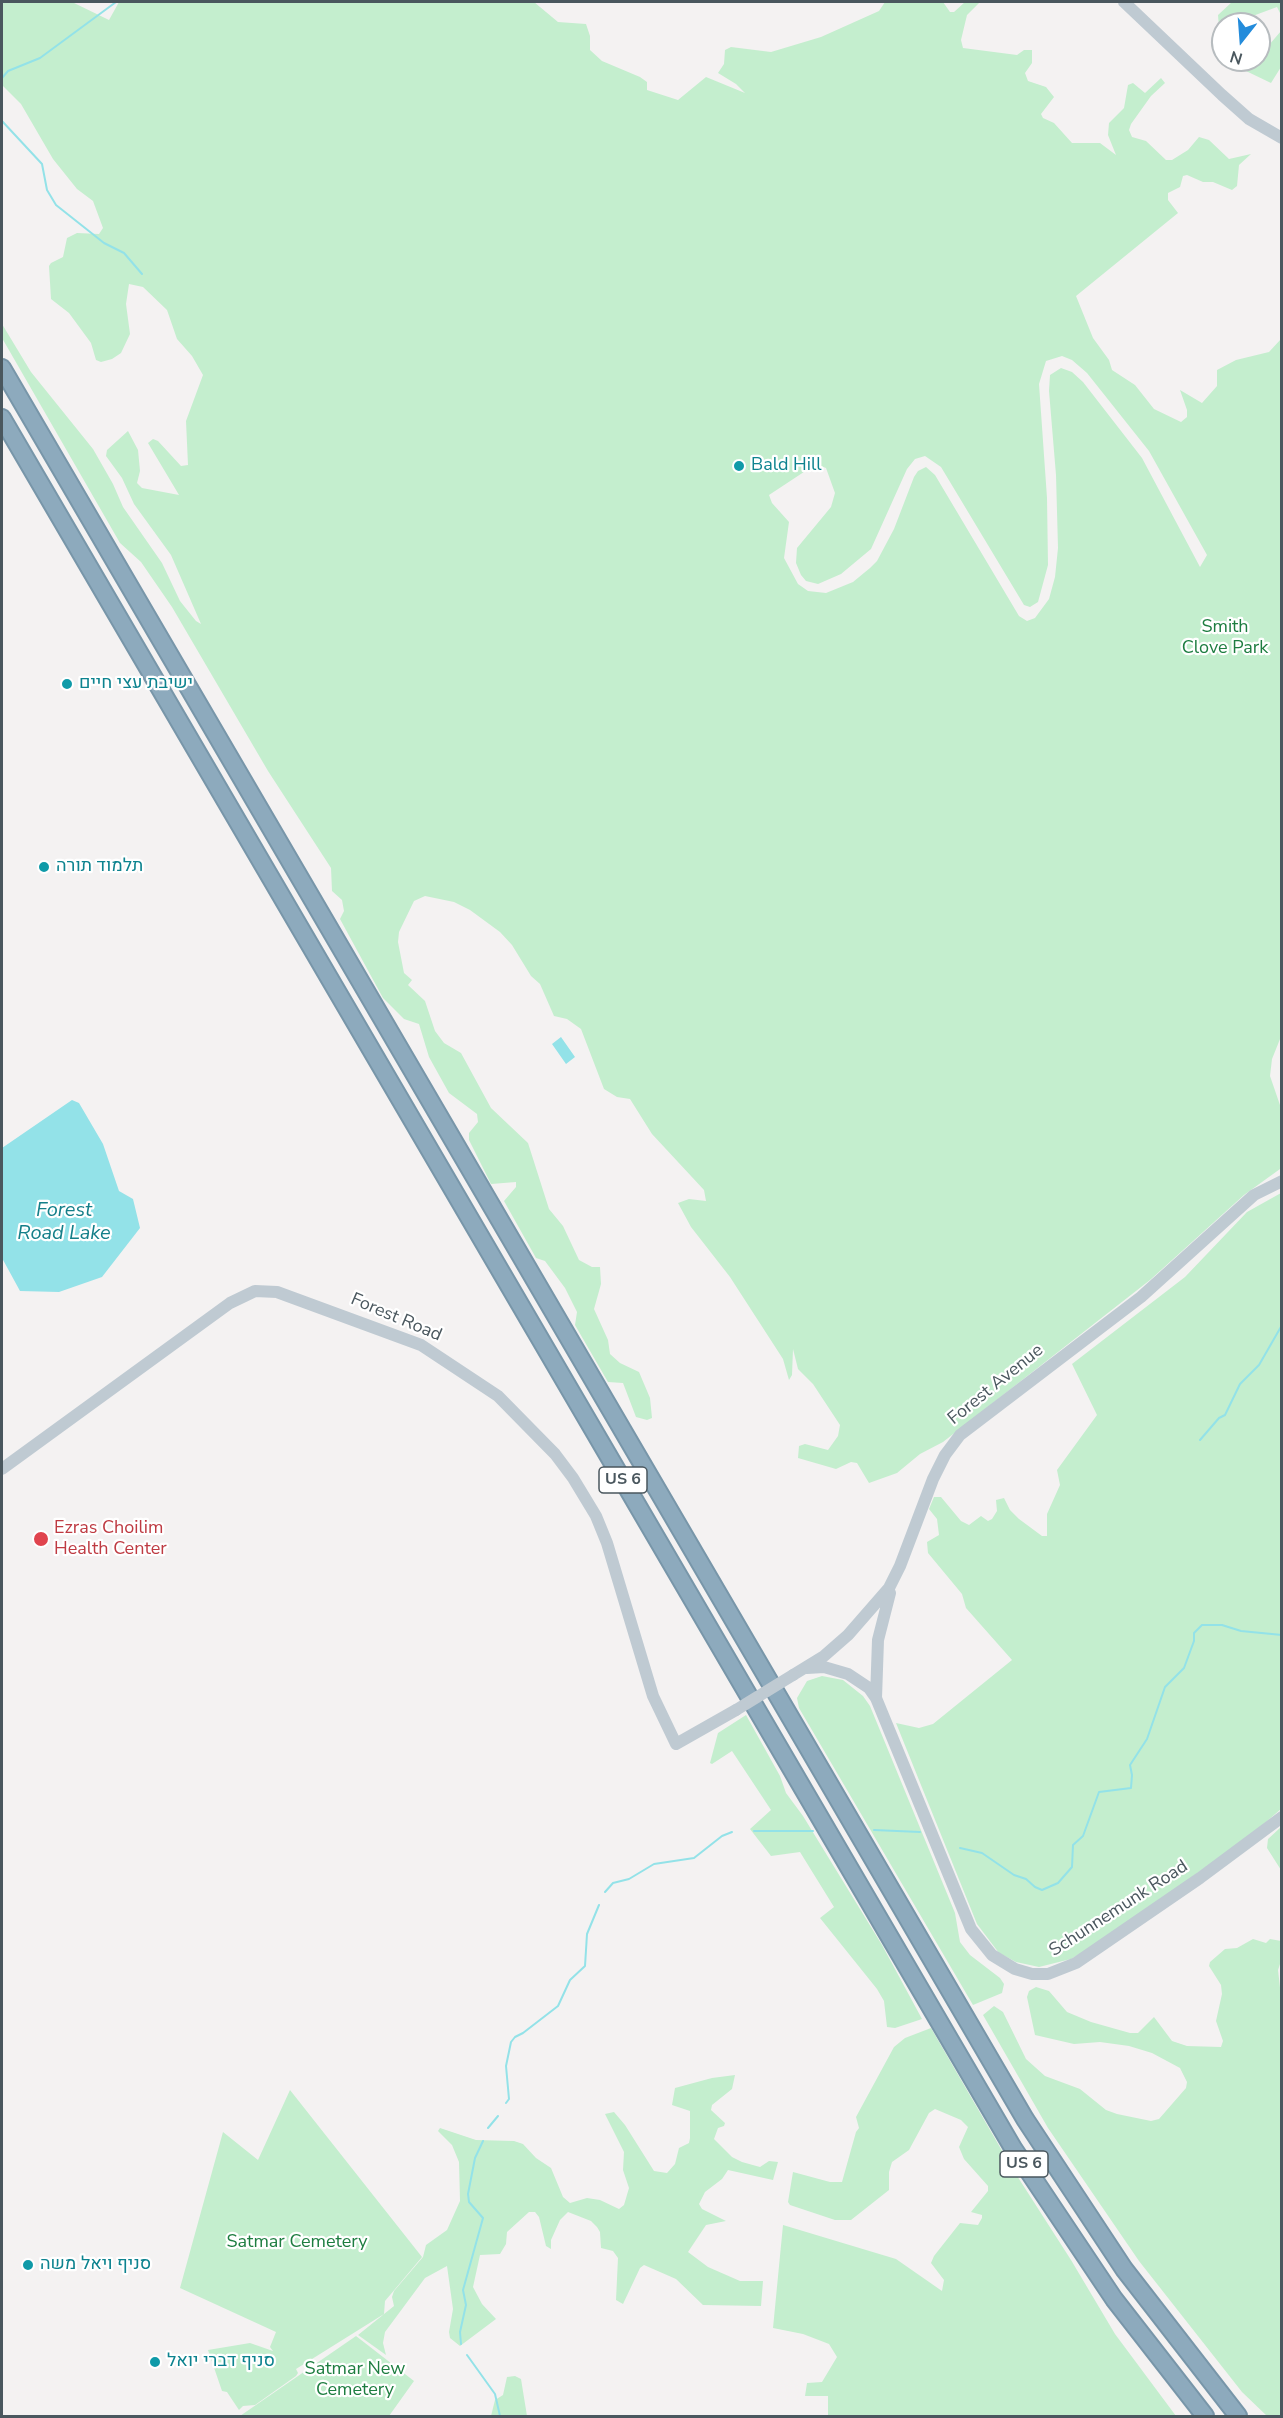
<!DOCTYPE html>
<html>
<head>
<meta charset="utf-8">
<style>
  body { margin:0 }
  #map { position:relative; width:1283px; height:2418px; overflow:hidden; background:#f4f2f2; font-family:"Nunito Sans",sans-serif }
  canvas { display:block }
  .frame { position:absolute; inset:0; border:3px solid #4a575e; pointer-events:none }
  .north { position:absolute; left:1211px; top:12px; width:60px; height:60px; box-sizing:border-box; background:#fff; border:2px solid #b7bcbf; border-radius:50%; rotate:197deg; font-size:16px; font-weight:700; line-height:24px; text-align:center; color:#4a575e }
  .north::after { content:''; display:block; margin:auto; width:21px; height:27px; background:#248cdb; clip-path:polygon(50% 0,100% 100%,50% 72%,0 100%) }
</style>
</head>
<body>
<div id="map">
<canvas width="1283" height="2418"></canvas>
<div class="frame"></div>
<div class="north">N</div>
</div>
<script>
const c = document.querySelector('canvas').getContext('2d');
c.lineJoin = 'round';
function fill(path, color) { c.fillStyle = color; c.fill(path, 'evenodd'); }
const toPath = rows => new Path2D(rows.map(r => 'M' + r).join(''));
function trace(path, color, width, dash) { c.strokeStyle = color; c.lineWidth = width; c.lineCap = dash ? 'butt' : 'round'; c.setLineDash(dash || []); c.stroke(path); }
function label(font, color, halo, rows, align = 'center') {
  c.font = font + ' "Nunito Sans",Heebo,sans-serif'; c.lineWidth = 4.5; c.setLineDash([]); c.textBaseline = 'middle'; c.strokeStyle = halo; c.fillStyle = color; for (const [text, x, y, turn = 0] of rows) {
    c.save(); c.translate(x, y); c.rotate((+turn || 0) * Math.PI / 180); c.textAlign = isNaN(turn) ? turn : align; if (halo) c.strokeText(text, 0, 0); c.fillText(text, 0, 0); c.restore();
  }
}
fill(toPath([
  [2,2,72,2,109,20,119,2,534,2,558,22,586,24,590,36,590,50,602,61,640,77,647,82,647,90,678,100,706,77,745,93,736,84,718,73,724,64,725,50,731,47,771,52,821,37,879,11,885,2,943,2,950,12,954,12,965,2,980,2,967,15,961,40,963,48,1017,55,1024,50,1032,50,1032,63,1025,73,1028,81,1046,87,1054,97,1041,114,1043,118,1054,123,1072,143,1100,143,1116,155,1108,135,1109,123,1124,108,1128,85,1133,83,1145,93,1161,78,1165,83,1151,96,1131,124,1129,130,1132,137,1146,141,1166,160,1172,160,1188,150,1199,137,1209,140,1229,159,1251,154,1239,165,1237,186,1232,190,1213,182,1203,182,1187,175,1183,176,1180,187,1168,193,1168,200,1178,213,1076,296,1093,338,1109,360,1112,370,1135,385,1154,409,1181,422,1187,417,1187,410,1180,390,1202,403,1217,386,1217,370,1236,360,1269,352,1281,339,1282,1034,1272,1059,1270,1076,1281,1108,1280,1169,1244,1195,1150,1280,943,1442,920,1454,897,1473,869,1483,857,1463,851,1462,836,1469,798,1458,799,1446,805,1444,828,1450,838,1436,840,1425,813,1384,798,1369,793,1349,792,1375,789,1380,783,1359,730,1277,691,1227,678,1203,689,1199,706,1201,704,1190,652,1134,630,1099,617,1097,604,1089,581,1029,567,1019,554,1016,540,984,531,976,512,945,500,932,470,910,454,902,425,896,414,901,399,932,398,942,404,973,412,980,408,985,425,1001,435,1031,444,1043,461,1053,491,1108,528,1143,549,1209,563,1226,579,1260,592,1267,600,1267,601,1284,594,1309,608,1340,610,1354,620,1363,639,1372,650,1398,652,1418,647,1420,636,1417,623,1383,608,1382,575,1325,577,1312,565,1288,545,1261,536,1258,504,1201,516,1187,516,1182,491,1184,469,1140,469,1133,478,1122,477,1114,449,1093,429,1057,419,1024,404,1019,383,998,340,919,344,911,342,900,332,891,331,868,268,771,172,607,141,562,120,543,2,338,2,324,31,372,93,449,113,484,123,507,162,563,180,601,196,621,201,624,171,555,134,504,122,478,106,456,107,450,128,431,138,450,140,471,137,483,142,488,179,495,148,443,153,439,158,441,181,466,188,465,186,421,203,375,192,356,177,339,167,310,143,287,129,284,126,304,130,334,121,353,112,359,101,362,96,360,91,343,69,313,51,299,49,266,51,263,63,257,67,238,77,233,99,234,103,228,93,201,77,189,53,159,21,104,2,85],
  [1062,356,1072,360,1087,373,1149,451,1207,555,1200,567,1142,458,1083,382,1072,372,1061,368,1050,375,1049,391,1056,475,1058,548,1055,577,1049,599,1035,618,1027,621,1019,616,935,475,926,467,918,471,914,477,894,529,877,561,870,568,853,582,826,593,808,591,798,584,784,558,789,522,772,503,769,495,816,464,826,468,835,493,831,507,797,548,796,563,801,575,806,581,818,584,841,574,871,549,907,469,915,459,925,456,941,467,1024,605,1030,607,1038,602,1048,565,1047,498,1039,384,1046,361],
  [1232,2,1281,2,1281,15,1277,7,1231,24,1223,24,1219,28,1218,15],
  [1281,31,1281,67,1271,83,1246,71,1247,60,1259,60,1259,48,1269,45],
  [1281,1193,1281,1809,1252,1834,1101,1942,1071,1959,1039,1967,1016,1962,999,1953,977,1924,896,1723,919,1728,933,1724,1012,1660,966,1608,962,1594,928,1553,927,1542,939,1535,937,1519,929,1509,934,1497,941,1497,961,1521,969,1525,981,1516,988,1521,992,1519,997,1511,996,1500,1004,1498,1010,1510,1019,1519,1042,1536,1047,1536,1047,1514,1060,1485,1057,1470,1097,1415,1072,1364,1185,1277,1247,1212],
  [822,1676,843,1680,863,1696,870,1706,955,1913,960,1942,970,1955,1000,1978,1004,1984,1002,1993,973,2005,799,1708,797,1698,807,1681],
  [746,1715,780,1776,786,1793,803,1816,882,1945,922,2019,895,2028,887,2027,884,2001,877,1989,820,1918,834,1907,800,1852,771,1856,750,1829,771,1810,732,1751,712,1764,710,1763,718,1733],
  [1281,1827,1281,1870,1267,1848,1268,1839],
  [1253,1939,1266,1943,1270,1939,1281,1941,1281,1961,1278,1970,1282,2005,1281,2416,1267,2416,1242,2392,1139,2261,1048,2128,983,2015,994,2006,1003,2012,1026,2059,1045,2076,1080,2089,1106,2110,1117,2114,1151,2121,1159,2119,1186,2088,1187,2082,1180,2068,1152,2053,1129,2046,1100,2042,1074,2044,1035,2035,1027,1997,1029,1991,1036,1987,1049,1991,1067,2012,1091,2022,1130,2033,1138,2033,1154,2017,1172,2041,1187,2046,1221,2047,1223,2041,1216,2021,1222,1994,1221,1985,1209,1966,1210,1962,1225,1949,1237,1948],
  [931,2028,1012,2168,1071,2260,1115,2334,1176,2416,828,2416,828,2396,805,2396,807,2383,822,2382,837,2357,829,2344,803,2334,773,2328,783,2225,896,2259,942,2291,944,2280,931,2263,934,2256,960,2223,978,2225,982,2218,982,2215,971,2212,988,2191,988,2186,964,2159,959,2147,968,2127,961,2120,935,2109,929,2113,909,2150,892,2162,889,2172,889,2190,851,2220,835,2220,790,2205,788,2202,793,2172,830,2182,842,2182,856,2132,859,2128,856,2117,894,2047,905,2038],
  [735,2075,732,2089,712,2105,711,2110,725,2123,724,2126,718,2128,714,2139,732,2157,742,2162,760,2167,769,2161,778,2162,773,2180,728,2170,722,2179,705,2192,699,2204,702,2209,726,2221,706,2225,688,2252,708,2267,740,2281,763,2281,761,2306,703,2305,676,2279,644,2265,640,2268,623,2304,616,2300,618,2258,613,2251,601,2248,600,2232,597,2227,591,2221,568,2212,560,2220,551,2240,551,2249,546,2246,539,2217,535,2212,529,2212,507,2232,506,2244,500,2254,480,2255,473,2287,482,2304,496,2319,460,2346,450,2338,449,2332,453,2309,447,2266,425,2278,385,2332,383,2343,386,2355,358,2335,394,2306,392,2297,394,2291,423,2257,426,2245,447,2230,460,2201,459,2162,452,2145,438,2131,440,2128,476,2140,514,2141,523,2144,536,2158,551,2168,563,2197,570,2203,587,2198,600,2200,619,2209,624,2205,629,2188,623,2170,624,2152,605,2114,614,2112,625,2125,654,2171,667,2173,675,2164,679,2148,689,2143,690,2138,690,2111,672,2105,675,2088,712,2078],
  [290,2090,422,2257,385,2301,384,2314,296,2369,298,2373,296,2376,255,2405,243,2406,239,2410,227,2392,222,2391,208,2350,250,2343,273,2351,270,2347,276,2332,180,2288,223,2132,258,2160],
  [356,2336,414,2381,389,2416,240,2416],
  [515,2376,521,2379,527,2416,491,2416,495,2400,503,2395,507,2377]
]), '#c4eece');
fill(toPath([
  [561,1037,575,1057,566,1064,552,1044],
  [72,1100,79,1103,103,1144,119,1191,133,1199,140,1228,102,1277,59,1292,20,1291,2,1258,2,1148]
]), '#93e2e8');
trace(toPath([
  [2,78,8,71,40,58,116,2],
  [2,121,42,164,47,190,56,205,104,243,124,253,142,274],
  [1200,1440,1219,1418,1225,1415,1240,1384,1259,1365,1282,1325],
  [874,1830,920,1832],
  [754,1831,813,1831],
  [960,1848,982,1853,1014,1875,1026,1879,1035,1887,1042,1890,1058,1883,1072,1867,1073,1845,1083,1836,1099,1792,1131,1788,1132,1775,1130,1765,1147,1739,1165,1687,1184,1668,1194,1641,1194,1633,1202,1625,1222,1625,1241,1631,1282,1635],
  [605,1892,613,1883,629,1879,654,1864,694,1858,722,1836,732,1832],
  [506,2103,509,2099,506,2066,511,2042,515,2037,523,2033,558,2006,570,1980,585,1966,587,1934,599,1905],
  [488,2128,498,2116],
  [461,2344,460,2332,466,2305,463,2290,483,2218,469,2202,468,2194,475,2158,483,2141],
  [467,2355,495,2394,500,2416]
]), '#93e2e8', 2);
const highway = toPath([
  [2,368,1025,2119,1124,2269,1238,2416],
  [2,418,1013,2148,1114,2299,1205,2416]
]);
trace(highway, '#7896a9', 20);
trace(toPath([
  [1124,2,1222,95,1249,119,1282,138],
  [2,1469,230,1303,255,1291,277,1292,421,1345,498,1396,555,1454,573,1478,596,1516,607,1543,653,1696,676,1744,736,1710],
  [807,1668,824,1667,848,1674,869,1688,876,1698,971,1929,992,1955,1015,1969,1032,1974,1048,1974,1076,1963,1200,1878,1282,1817],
  [793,1675,824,1656,848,1635,889,1588,900,1566,933,1479,945,1455,960,1435,1141,1297,1254,1195,1282,1181],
  [876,1698,878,1640,890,1593]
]), '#bfcad2', 12);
trace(highway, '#8daabd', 16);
trace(toPath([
  [736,1710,793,1675]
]), '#bfcad2', 12);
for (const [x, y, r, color] of [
  [739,466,6,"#0f9aa8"],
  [67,684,6,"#0f9aa8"],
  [44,867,6,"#0f9aa8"],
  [41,1539,8,"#e0444e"],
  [28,2265,6,"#0f9aa8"],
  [155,2362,6,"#0f9aa8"]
]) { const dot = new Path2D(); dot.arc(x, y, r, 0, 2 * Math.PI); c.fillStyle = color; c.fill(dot); trace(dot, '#fff', 2); }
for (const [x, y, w] of [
  [623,1480,48],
  [1024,2164,48]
]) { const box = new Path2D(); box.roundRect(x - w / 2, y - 13, w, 26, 4.5); c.fillStyle = '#fff'; c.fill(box); trace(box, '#4a575e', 1.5); }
label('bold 16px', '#4a575e', null, [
  ["US 6",623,1480],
  ["US 6",1024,2164]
]);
label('18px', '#0d838f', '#fff', [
  ["Bald Hill",751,466],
  ["ישיבת עצי חיים",79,684],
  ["תלמוד תורה",56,867],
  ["סניף ויאל משה",40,2265],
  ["סניף דברי יואל",167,2362]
], 'left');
label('18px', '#1d7d40', '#fff', [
  ["Smith",1225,628],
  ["Clove Park",1225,649],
  ["Satmar Cemetery",297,2243],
  ["Satmar New",355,2370],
  ["Cemetery",355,2391]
]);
label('18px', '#4a575e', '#fff', [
  ["Forest Road",396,1318,23],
  ["Forest Avenue",996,1385,-39],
  ["Schunnemunk Road",1119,1909,-33]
]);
label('18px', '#be3a42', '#fff', [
  ["Ezras Choilim",54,1529],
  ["Health Center",54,1550]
], 'left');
label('italic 20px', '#147f89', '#fff', [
  ["Forest",64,1211],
  ["Road Lake",64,1234]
]);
</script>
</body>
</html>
